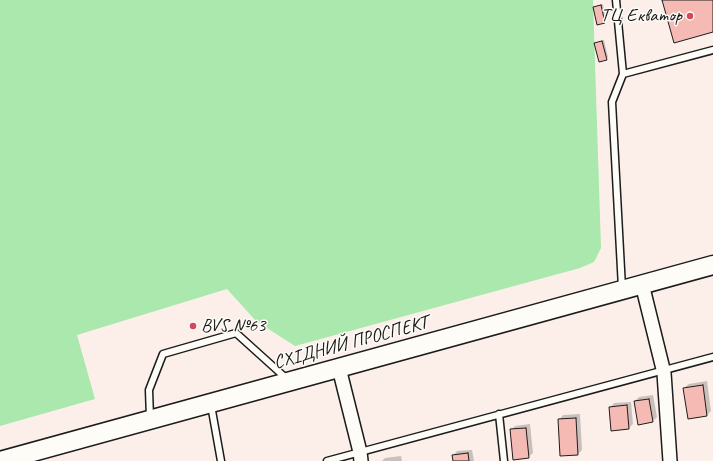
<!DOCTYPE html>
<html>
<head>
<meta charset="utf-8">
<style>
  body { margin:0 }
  canvas { display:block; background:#fcefea }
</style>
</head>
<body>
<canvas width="713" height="461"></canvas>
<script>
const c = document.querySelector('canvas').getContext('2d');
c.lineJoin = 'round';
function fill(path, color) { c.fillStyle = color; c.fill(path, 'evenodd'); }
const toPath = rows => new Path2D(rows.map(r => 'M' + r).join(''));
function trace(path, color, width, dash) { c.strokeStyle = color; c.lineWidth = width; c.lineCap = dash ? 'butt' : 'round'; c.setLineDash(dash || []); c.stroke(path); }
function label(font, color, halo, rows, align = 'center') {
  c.font = font + ' Caveat,sans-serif'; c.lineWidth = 3; c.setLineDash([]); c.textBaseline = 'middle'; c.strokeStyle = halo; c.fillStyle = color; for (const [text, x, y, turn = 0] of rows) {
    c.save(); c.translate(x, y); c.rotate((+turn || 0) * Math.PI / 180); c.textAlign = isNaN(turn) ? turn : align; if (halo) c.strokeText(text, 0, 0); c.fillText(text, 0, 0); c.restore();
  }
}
fill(toPath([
  [0,0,593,0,601,248,594,262,580,268,295,346,256,321,227,289,77,335,95,399,0,426]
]), '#aae8ae');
fill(toPath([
  [603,4,606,20,604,22,594,7],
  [604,40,608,57,606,59,595,44],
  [707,381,711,411,707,415,684,388,689,384],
  [653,395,657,417,653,421,635,401,639,397],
  [631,402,633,424,629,428,612,430,610,408,614,403],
  [580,414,582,450,578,454,559,420,563,415],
  [530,424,533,453,528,457,511,430,515,426],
  [472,450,474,461,454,461,453,456,457,451],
  [401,456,402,461,382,461,385,458]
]), '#0003');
const building = toPath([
  [662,0,713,0,713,32,674,43,662,0],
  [601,5,605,23,597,25,593,7,601,5],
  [602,41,607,60,599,62,594,43,602,41],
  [703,385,707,416,688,419,683,388,703,385],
  [649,399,653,422,638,425,634,401,649,399],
  [627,405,629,429,611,431,609,407,627,405],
  [576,418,578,455,560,456,558,419,576,418],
  [526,428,529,458,513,460,510,429,526,428],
  [468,453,469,461,453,461,452,455,468,453]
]);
fill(building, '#f6bab4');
trace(building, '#1c1c1c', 1);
const service = toPath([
  [616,0,623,74],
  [622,288,612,102,623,74,713,50],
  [211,405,221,461],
  [499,414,504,461],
  [150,418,149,390,163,354,236,333,287,379],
  [327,461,713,357]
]);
const minor = toPath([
  [642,284,664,373,670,461],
  [339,368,360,452,361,461]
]);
const secondary = toPath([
  [0,461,713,265]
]);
trace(service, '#1c1c1c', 9);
trace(minor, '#1c1c1c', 16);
trace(secondary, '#1c1c1c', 21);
trace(service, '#fdfcf7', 6);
trace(minor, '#fdfcf7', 13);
trace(secondary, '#fdfcf7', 18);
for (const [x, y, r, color] of [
  [690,16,4,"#d1495b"],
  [193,326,4,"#d1495b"]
]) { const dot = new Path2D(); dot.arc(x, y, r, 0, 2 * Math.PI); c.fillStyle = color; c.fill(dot); trace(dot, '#fdfcf7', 1.5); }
label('19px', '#1c1c1c', '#fdfcf7', [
  ["ТЦ Екватор",682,16],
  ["BVS №63",201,326,"left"]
], 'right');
label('19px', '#1c1c1c', '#fdfcf7', [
  ["СХІДНИЙ ПРОСПЕКТ",351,343,-15]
]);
</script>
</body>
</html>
